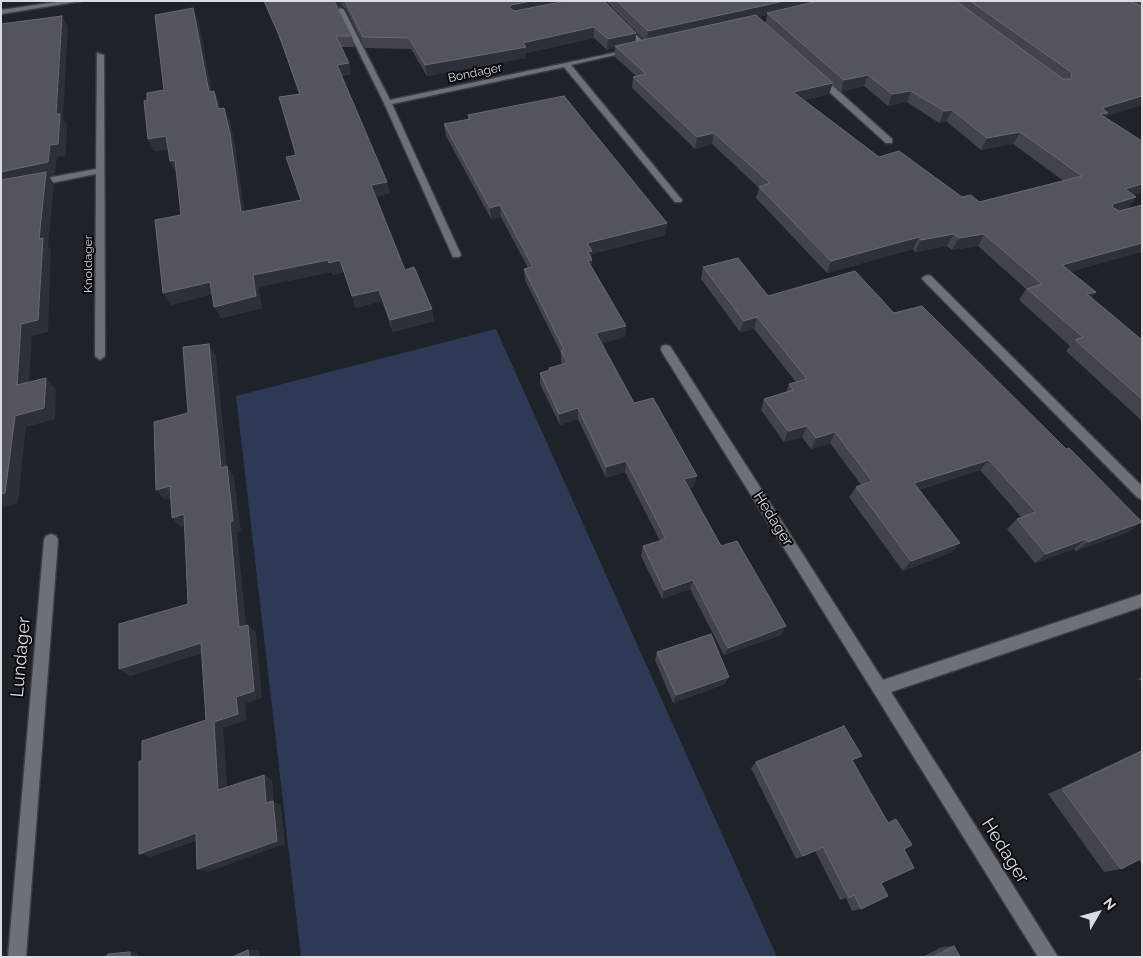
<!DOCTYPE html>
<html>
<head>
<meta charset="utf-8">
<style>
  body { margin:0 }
  #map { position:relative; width:1143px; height:958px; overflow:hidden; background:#1e2229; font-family:Raleway,sans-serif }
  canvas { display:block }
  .frame { position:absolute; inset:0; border:2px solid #dadce1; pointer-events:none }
  .north { position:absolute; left:1073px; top:888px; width:50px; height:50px; -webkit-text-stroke:4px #0a0b0e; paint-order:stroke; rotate:52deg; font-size:14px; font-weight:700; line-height:20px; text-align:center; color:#dadce1 }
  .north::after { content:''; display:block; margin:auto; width:18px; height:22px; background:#dadce1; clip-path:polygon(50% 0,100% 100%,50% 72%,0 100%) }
</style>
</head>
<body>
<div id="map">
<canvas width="1143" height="958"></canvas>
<div class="frame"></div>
<div class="north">N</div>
</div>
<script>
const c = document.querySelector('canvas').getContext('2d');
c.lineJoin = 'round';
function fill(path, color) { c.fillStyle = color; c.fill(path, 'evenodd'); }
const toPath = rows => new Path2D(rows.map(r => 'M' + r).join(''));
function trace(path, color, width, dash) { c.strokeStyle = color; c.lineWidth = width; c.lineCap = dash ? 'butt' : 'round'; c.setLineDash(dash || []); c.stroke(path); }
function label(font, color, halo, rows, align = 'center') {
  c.font = font + ' Raleway,sans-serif'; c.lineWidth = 4; c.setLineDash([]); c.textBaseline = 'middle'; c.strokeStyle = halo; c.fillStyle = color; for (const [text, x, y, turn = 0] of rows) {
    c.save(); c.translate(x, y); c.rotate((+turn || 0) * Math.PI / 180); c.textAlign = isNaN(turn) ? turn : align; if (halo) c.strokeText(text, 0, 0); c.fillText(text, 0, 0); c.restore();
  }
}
fill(toPath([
  [496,329,777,957,301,957,236,396]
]), '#2d3955');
const minor = toPath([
  [596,1,603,1,647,46,647,48,643,48,596,1],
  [341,8,344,10,390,100,632,49,632,51,571,65,682,200,681,202,675,202,564,67,392,104,461,255,459,257,453,257,384,103,338,10,341,8],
  [97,53,104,55,105,356,100,360,95,356,96,174,36,186,32,183,36,180,96,169,97,53],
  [817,77,823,77,892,139,892,143,886,143,817,81,817,77],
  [927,275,931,276,1142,486,1142,499,1138,498,923,280,922,278,927,275],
  [666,345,670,346,883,680,1142,594,1142,607,891,692,1058,957,1038,957,662,352,661,349,662,346,666,345],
  [51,534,56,536,58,540,26,957,8,957,44,540,46,536,51,534]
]);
const tertiary = toPath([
  [63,1,82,1,1,14,1,10,63,1]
]);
trace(minor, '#3a3d43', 3);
trace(tertiary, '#3a3d43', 3);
fill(minor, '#6c7079');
fill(tertiary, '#6c7079');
fill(toPath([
  [264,1,604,1,636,33,635,42,644,40,606,1,1142,1,1142,105,1106,116,1105,118,1134,196,1136,197,1127,209,1142,205,1142,254,1140,252,1070,272,1091,298,1142,340,1142,421,1066,351,1070,346,1019,300,1026,289,978,246,952,250,947,246,915,252,913,249,827,273,756,198,759,188,712,144,695,149,632,88,633,77,636,76,615,57,615,48,607,50,594,38,531,52,526,53,526,58,427,76,411,49,365,48,346,9,342,6,338,8,352,36,354,47,341,47,351,74,342,76,390,193,375,197,405,270,434,321,393,332,382,301,356,308,344,272,333,275,332,272,258,287,262,308,221,318,212,294,170,305,181,215,177,173,176,173,170,161,168,149,154,151,147,100,164,90,198,19,211,91,214,91,219,102,220,109,229,119,235,146,244,212,301,200,296,155,299,94,283,46],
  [767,15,765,24,758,17],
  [832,84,841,92,864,86,888,106,907,102,939,123,946,121,981,150,1013,144,1064,181,979,202,962,197,879,157,804,100,829,94],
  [468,115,667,223,665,235,592,254,592,268,626,326,625,337,601,343,634,403,694,486,689,488,721,546,786,626,781,635,724,655,690,589,662,599,641,556,643,546,660,541,625,472,606,478,578,419,560,425,540,384,540,373,549,371,549,368,562,365,561,362,561,353,525,280,524,269,528,268,501,217,491,219,446,136,444,124,468,119],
  [703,267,768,296,894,313,1129,532,1076,551,1074,549,1035,563,1007,529,1017,519,1021,517,980,470,919,490,960,543,952,552,903,571,849,497,856,487,861,485,830,443,811,449,802,437,784,442,761,410,764,399,786,392,789,384,796,382,754,329,740,332,701,279],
  [657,652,725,684,673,703,655,660],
  [1142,677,1142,681,1137,679],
  [1142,750,1142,864,1139,860,1121,869,1104,872,1048,794],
  [756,762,853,762,904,849,881,883,861,909,852,911,846,898,840,900,815,851,796,859,751,768],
  [954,946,960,957,922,957,942,947]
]), '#41444c');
fill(toPath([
  [334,1,341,1,342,6,337,8],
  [531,1,583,1,512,16,509,8,511,5],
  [784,1,830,1,767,13,767,15,647,42,648,31],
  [193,8,198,19,214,103,209,92],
  [62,16,68,27,63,119,67,125,66,156,57,157,55,174,49,176,54,184,48,246,51,250,48,332,32,336,28,397,17,385,1,186,1,172,50,145,56,114],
  [594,27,594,38,531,52,526,53,526,58,427,76,425,65,523,43,531,41],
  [636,33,635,44,615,46,615,48,607,50,608,39],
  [349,63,351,74,340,76,337,65],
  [868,75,864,86,841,92,844,80],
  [833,83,829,94,790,103,793,92],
  [214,91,219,102,222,121,218,109],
  [911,91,907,102,888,106,892,94],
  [1142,96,1142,105,1106,116,1101,124,1096,119,1102,108],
  [224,108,229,119,235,146,246,224,241,212],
  [952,110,946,121,939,123,944,111],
  [1020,132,1013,144,981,150,987,138],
  [714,133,712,144,695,149,697,137],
  [166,136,172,148,154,151,148,139],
  [175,160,181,172,176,173,170,161],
  [387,182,390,193,374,197,371,185],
  [1142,184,1142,193,1116,200,1125,189],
  [1136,197,1127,209,1104,216,1113,204],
  [500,205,501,217,491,219,490,208],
  [667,223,665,235,592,254,592,272,588,273,587,243],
  [954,234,947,246,915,252,921,240],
  [984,234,978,246,952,250,959,238],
  [919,237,913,249,827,273,831,261],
  [1142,243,1142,250,1140,252,1053,277,1062,265],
  [328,260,340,260,344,272,333,275,332,272,258,287,262,308,221,318,214,307,253,275],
  [210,282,217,293,170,305,163,293],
  [379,290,382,301,356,308,352,296],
  [1096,292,1087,304,1087,294],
  [432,309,434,321,393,332,390,320],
  [757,317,754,329,740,332,744,321],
  [626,326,625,337,596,345,596,333],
  [209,344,216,356,227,467,234,476,241,531,237,532,247,635,239,627,221,468],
  [46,378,56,389,55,419,26,427,18,503,1,508,1,494,15,416],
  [578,408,578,419,560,425,559,414],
  [807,426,802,437,784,442,788,431],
  [835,432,830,443,811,449,816,438],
  [989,460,980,470,906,494,914,483],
  [626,461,625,472,606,478,606,467],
  [697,476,694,486,682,490,684,479],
  [170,486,179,496,165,500,156,490],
  [184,514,193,524,181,527,172,518],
  [1142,522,1129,532,1076,551,1088,542],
  [1086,539,1074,549,1035,563,1046,554],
  [960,543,952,552,903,571,911,561],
  [693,580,690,589,662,599,664,590],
  [248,625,256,633,262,698,245,704,247,720,223,728,228,795,218,790,214,722,236,697],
  [786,626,781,635,724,655,728,648],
  [201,643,210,651,130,676,119,669],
  [729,677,725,684,673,703,676,695],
  [264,775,272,780,274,802,281,805,285,844,208,872,197,869,266,803],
  [196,833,207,837,151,857,139,854],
  [248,950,259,950,260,957,249,957],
  [130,952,137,953,138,957,130,957]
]), '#2c3037');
const building = toPath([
  [264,1,334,1,352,36,336,36,349,63,337,65,387,182,371,185,405,270,414,267,432,309,390,320,379,290,352,296,340,260,329,263,328,260,253,275,256,296,214,307,210,282,163,293,155,220,181,215,175,160,170,161,166,136,148,139,144,101,147,100,147,93,164,90,155,15,193,8,209,92,214,91,218,109,224,108,230,134,241,212,301,200,286,157,296,155,279,97,300,94,279,35,264,1],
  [345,1,531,1,511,5,509,8,515,11,566,1,604,1,636,33,608,39,594,27,531,41,523,43,526,47,425,65,409,38,363,37,345,1],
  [617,1,784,1,648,31,617,1],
  [818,1,956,1,1063,79,1072,79,1071,72,970,1,1130,1,1142,7,1142,96,1102,108,1108,113,1100,114,1142,141,1142,184,1125,189,1136,197,1113,204,1112,207,1119,211,1142,205,1142,243,1062,265,1096,292,1087,294,1142,340,1142,399,1075,340,1083,337,1027,289,1042,284,984,234,959,238,954,234,921,240,919,237,831,261,759,187,770,183,714,133,697,137,633,77,646,74,615,46,756,15,833,83,793,92,879,157,899,151,962,197,971,195,979,202,1082,176,1020,132,987,138,952,110,944,111,911,91,892,94,868,75,844,80,767,13,818,1],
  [62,16,56,114,60,114,58,144,50,145,48,162,1,172,1,24,62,16],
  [564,96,667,223,587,243,592,251,588,252,592,260,588,261,626,326,596,333,634,403,653,398,697,476,684,479,721,546,737,541,786,626,728,648,693,580,664,590,643,546,666,539,626,461,606,467,578,408,559,414,540,373,550,370,549,368,567,363,561,351,564,350,524,269,533,267,500,205,490,208,444,124,470,119,468,115,564,96],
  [46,172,39,239,43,238,38,320,21,324,17,385,46,378,44,408,15,416,5,493,1,494,1,180,46,172],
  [738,258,768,296,855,271,894,313,922,306,1066,449,1069,448,1142,522,1088,542,1086,539,1046,554,1017,519,1036,512,989,460,914,483,960,543,911,561,856,487,872,481,835,432,816,438,807,426,788,431,764,399,793,390,789,384,807,379,757,317,744,321,703,267,738,258],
  [209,344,221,468,227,466,233,521,230,522,239,627,248,625,254,691,236,697,238,714,214,722,218,790,264,775,266,803,273,801,277,841,197,869,196,833,139,854,139,761,142,761,142,741,206,720,201,643,119,669,119,624,188,604,184,514,172,518,170,486,156,490,154,422,188,413,183,347,209,344],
  [711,634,729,677,676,695,657,652,711,634],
  [844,726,862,756,852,760,888,823,896,819,912,845,904,849,914,868,881,883,888,896,861,909,854,895,849,898,823,847,803,856,756,762,844,726],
  [1142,751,1142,858,1121,869,1062,789,1142,751],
  [954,946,960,957,933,957,954,946],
  [248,950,249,957,232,957,248,950],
  [130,952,130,957,106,957,108,954,130,952]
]);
fill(building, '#52555c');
trace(building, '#676a71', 1);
label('12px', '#dadce1', '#0a0b0e', [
  ["Bondager",475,73,-12],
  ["Knoldager",88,264,-90]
]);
label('15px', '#dadce1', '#0a0b0e', [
  ["Hedager",773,519,58]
]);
label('18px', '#dadce1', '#0a0b0e', [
  ["Lundager",21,657,-85],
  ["Hedager",1005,851,58]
]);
</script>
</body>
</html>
